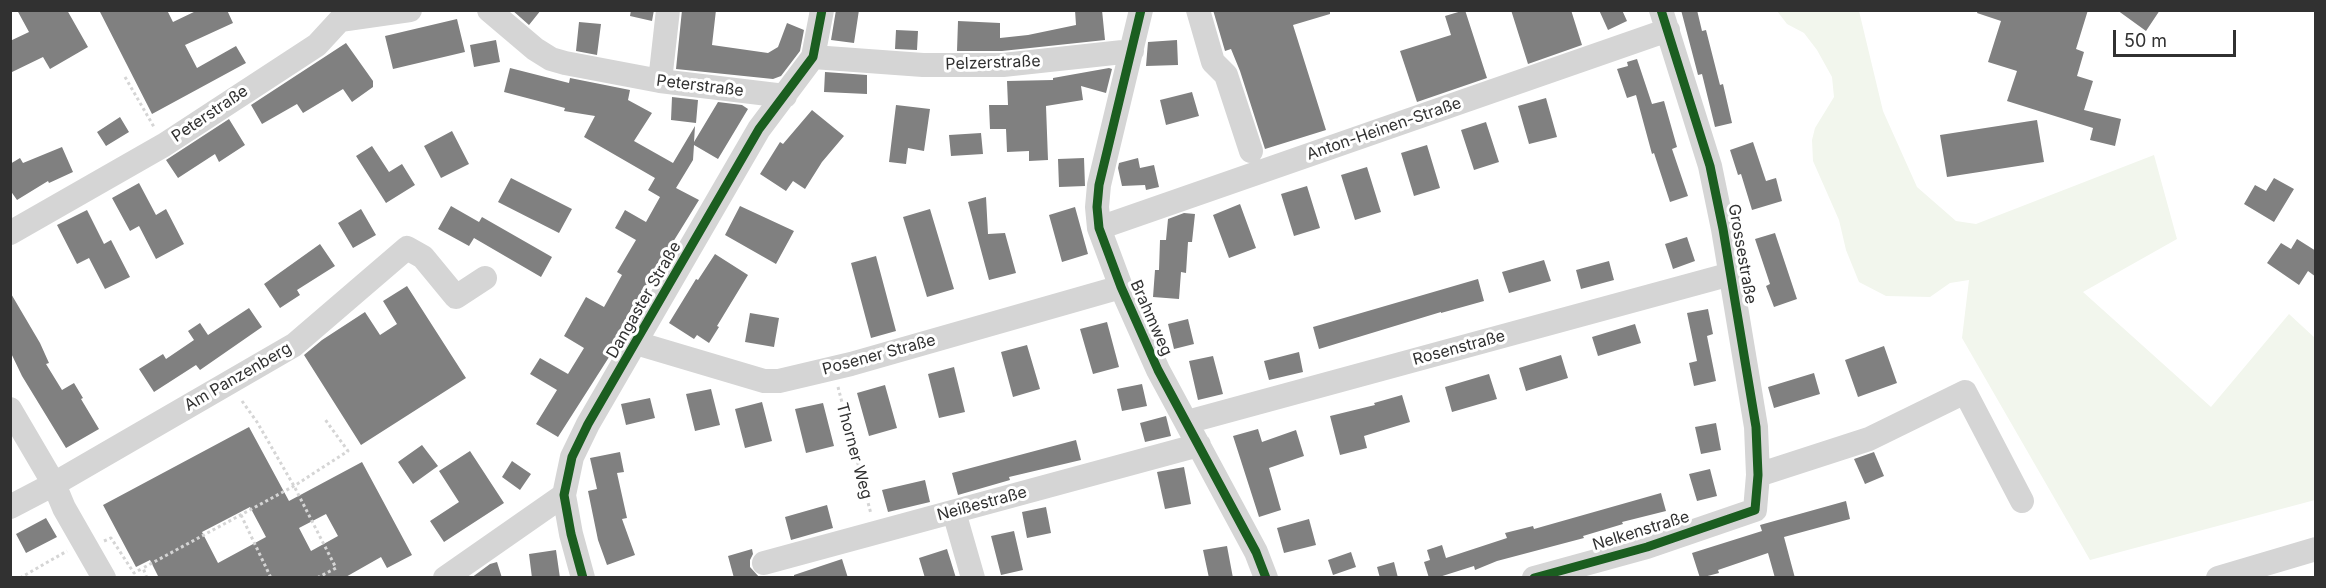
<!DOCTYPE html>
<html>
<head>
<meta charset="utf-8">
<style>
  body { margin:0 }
  #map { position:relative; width:2326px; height:588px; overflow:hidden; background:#fff; font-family:Inter,sans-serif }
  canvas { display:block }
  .frame { position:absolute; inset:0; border:12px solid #313131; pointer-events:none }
  .scale { position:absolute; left:2113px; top:30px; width:123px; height:27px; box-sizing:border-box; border:3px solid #313131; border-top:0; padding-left:8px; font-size:18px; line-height:21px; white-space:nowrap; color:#313131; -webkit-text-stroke:4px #fff; paint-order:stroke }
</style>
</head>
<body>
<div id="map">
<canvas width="2326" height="588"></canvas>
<div class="frame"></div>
<div class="scale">50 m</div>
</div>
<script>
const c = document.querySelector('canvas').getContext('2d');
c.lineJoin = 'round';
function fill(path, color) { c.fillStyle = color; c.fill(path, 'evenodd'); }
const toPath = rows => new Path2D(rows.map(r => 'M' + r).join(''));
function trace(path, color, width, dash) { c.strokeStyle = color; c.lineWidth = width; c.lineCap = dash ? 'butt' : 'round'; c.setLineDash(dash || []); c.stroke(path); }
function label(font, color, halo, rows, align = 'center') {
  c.font = font + ' Inter,sans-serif'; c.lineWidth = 6; c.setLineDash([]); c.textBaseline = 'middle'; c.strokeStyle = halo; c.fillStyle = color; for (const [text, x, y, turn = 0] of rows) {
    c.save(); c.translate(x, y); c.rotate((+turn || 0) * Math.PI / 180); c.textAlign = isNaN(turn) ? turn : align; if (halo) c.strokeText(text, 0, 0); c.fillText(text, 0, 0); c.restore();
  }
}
fill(toPath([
  [1777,11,1859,11,1883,111,1917,187,1956,221,1976,224,2154,155,2177,239,2083,292,2211,407,2289,314,2315,338,2315,500,2090,560,1962,338,1969,280,1950,283,1930,297,1886,296,1859,282,1846,250,1839,220,1813,161,1812,140,1815,128,1834,97,1832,77,1817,50,1804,33,1787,24]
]), '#f2f6ed');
fill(toPath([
  [17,10,67,10,88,47,50,69,43,57,10,73,10,41,29,32],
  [99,10,167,10,173,22,198,10,227,10,233,23,185,45,197,68,236,46,246,63,152,114],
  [512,10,541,10,529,25],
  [631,10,654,10,652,21,630,16],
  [682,10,716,10,712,45,768,53,778,47,787,23,804,30,800,51,781,76,773,79,676,69],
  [836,10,859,10,854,43,831,40],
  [1075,10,1102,10,1105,40,1002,51,957,51,958,21,1000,23,1000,38,1028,35,1076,25],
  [1213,10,1330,10,1330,14,1293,25,1326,130,1265,149,1240,71,1231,49,1225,51],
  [1465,10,1487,78,1417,102,1400,51,1451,35,1445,16],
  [1511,10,1571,10,1582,45,1528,64],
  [1599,10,1622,10,1627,21,1608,30],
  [1681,10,1697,10,1702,31,1706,30,1720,85,1723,84,1732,123,1715,127,1702,74,1698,75],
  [1978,10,2088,10,2076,49,2084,52,2077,76,2093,81,2084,110,2121,119,2115,146,2090,140,2093,128,2007,101,2017,71,1988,62,2001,21,1977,13],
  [2117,10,2160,10,2146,31],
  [457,19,465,52,393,69,385,36],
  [579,22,601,24,597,55,576,51],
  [896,30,918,31,917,50,895,49],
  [496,40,500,62,474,67,470,45],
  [1177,40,1178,65,1146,66,1148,42],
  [346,43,373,81,373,87,352,102,343,89,303,113,297,104,262,124,251,105],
  [1637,59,1652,104,1664,101,1677,147,1672,149,1688,196,1670,202,1654,153,1652,154,1636,95,1627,98,1617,69,1628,66,1627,62],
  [510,68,569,83,570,78,630,90,628,100,652,113,634,141,673,163,695,126,694,142,718,102,742,105,748,109,718,159,694,145,693,160,676,188,699,200,629,313,608,351,611,354,558,437,536,424,557,390,530,374,540,358,568,374,584,348,564,336,586,297,604,307,622,275,617,272,636,240,615,228,625,210,646,222,660,197,648,190,655,178,584,137,595,116,564,111,565,108,504,92],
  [1109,68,1112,69,1106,93,1081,86,1083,100,1046,106,1048,160,1029,161,1029,151,1007,152,1006,129,990,129,989,105,1008,105,1007,81,1053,80,1053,78],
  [825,72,867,75,867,94,824,92],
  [1192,92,1199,116,1166,125,1160,100],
  [672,97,698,100,696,123,671,120],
  [1546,98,1557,137,1529,144,1518,106],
  [896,105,930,109,924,151,908,148,906,164,889,162],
  [812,110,844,136,822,162,805,189,793,181,786,191,760,174,780,142,783,144],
  [120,117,129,132,106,146,97,132],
  [229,119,245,145,219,162,215,154,178,178,166,160],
  [2037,120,2044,162,1947,177,1940,135],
  [1486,122,1499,162,1474,170,1461,130],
  [452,131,469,164,441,178,424,146],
  [981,133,983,154,951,156,949,135],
  [1753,142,1766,181,1776,178,1782,201,1752,210,1741,174,1738,175,1730,150],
  [1427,145,1440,188,1414,196,1401,153],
  [372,146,389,172,402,164,415,185,386,203,356,156],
  [62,147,73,172,49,183,48,181,17,200,10,190,10,164,20,158,23,163],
  [1084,158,1085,186,1059,187,1058,159],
  [1138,158,1140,168,1154,165,1159,187,1146,190,1145,185,1122,186,1118,168,1119,163],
  [1367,167,1381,212,1355,220,1341,175],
  [511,178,572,209,559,233,498,202],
  [2274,178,2294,189,2274,222,2244,204,2255,185,2266,191],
  [139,183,156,215,166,209,184,244,156,259,139,226,130,231,112,198],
  [1307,186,1320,228,1294,236,1281,194],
  [986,197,988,234,1005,233,1016,273,989,280,968,202],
  [1240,204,1256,248,1229,258,1213,215],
  [451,206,479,222,482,217,552,257,541,277,474,238,469,246,438,229],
  [740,206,794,231,776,264,725,235],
  [1075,207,1088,254,1062,262,1049,215],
  [361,209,376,235,353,248,338,223],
  [930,209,954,289,927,297,903,217],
  [87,210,104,244,111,240,130,277,105,289,89,258,77,264,57,225],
  [1184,213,1195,214,1192,242,1188,242,1186,273,1181,272,1179,299,1153,297,1155,270,1159,270,1160,240,1166,240,1168,219],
  [1775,233,1797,299,1774,307,1766,286,1770,284,1755,239],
  [1687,237,1695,261,1673,269,1665,244],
  [2297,239,2316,251,2316,277,2308,271,2299,285,2267,263,2281,243,2291,249],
  [320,244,335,266,297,290,300,295,280,308,264,284],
  [715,254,748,275,717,326,719,327,709,343,697,335,694,339,669,323,696,279,698,280],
  [876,256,896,331,871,338,851,263],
  [1544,260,1551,281,1509,293,1502,272],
  [1609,261,1614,280,1581,289,1576,270],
  [1478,279,1484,301,1441,313,1441,312,1319,349,1313,327],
  [407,286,466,378,361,445,304,355,322,340,365,312,380,335,397,324,383,301],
  [10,292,40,343,49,363,46,364,62,390,74,383,83,398,81,399,99,429,66,448,22,376,10,351],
  [249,308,262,327,200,370,196,365,154,392,139,369,163,354,166,359,194,340,188,331,200,323,208,335],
  [1708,309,1713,334,1707,336,1716,381,1694,386,1689,363,1697,361,1687,313],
  [750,313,779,318,774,347,745,342],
  [1188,319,1194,344,1174,349,1168,324],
  [1107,322,1119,367,1093,374,1080,329],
  [1635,324,1641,343,1598,356,1592,337],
  [1027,345,1040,389,1013,397,1001,352],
  [1884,346,1897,383,1858,397,1845,360],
  [1299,352,1303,372,1269,380,1264,361],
  [1561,355,1568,378,1526,391,1519,368],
  [1213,356,1223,394,1198,400,1189,361],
  [954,367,965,412,939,418,928,374],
  [1814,373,1820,394,1774,408,1768,387],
  [1489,374,1497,399,1452,412,1445,387],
  [1142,384,1147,406,1122,411,1117,389],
  [885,385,897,428,869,436,857,393],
  [711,389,720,425,695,431,686,394],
  [1402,395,1410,422,1364,436,1367,448,1340,455,1330,416,1375,405,1374,403],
  [650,398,655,418,626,425,621,404],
  [762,402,772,441,745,448,735,409],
  [823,403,834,446,806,453,795,409],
  [1166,416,1171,436,1145,442,1140,423],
  [1716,423,1721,450,1701,454,1695,427],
  [249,427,289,501,362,462,412,555,387,568,381,557,344,578,159,578,150,560,136,567,103,505],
  [250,507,266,537,218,563,202,532],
  [326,514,338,536,311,551,299,528],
  [1258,429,1262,442,1296,430,1304,456,1269,468,1281,510,1259,517,1233,436],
  [1076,440,1081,460,1009,477,1010,480,958,495,952,473],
  [422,445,438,466,413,484,398,462],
  [470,451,504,503,444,542,430,521,459,502,439,471],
  [620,452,624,472,617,473,627,518,622,519,635,555,607,565,598,540,588,491,597,489,590,458],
  [1874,452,1884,476,1865,484,1854,459],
  [512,461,531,474,520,490,502,477],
  [1184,467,1191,504,1165,509,1157,472],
  [1710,469,1717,496,1697,501,1689,474],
  [925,480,930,502,888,512,882,490],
  [1661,493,1666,511,1622,522,1623,524,1583,536,1584,538,1497,561,1475,570,1474,566,1436,578,1429,578,1424,562,1430,560,1427,550,1442,545,1446,558,1507,538,1505,533,1533,526,1534,529],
  [1846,501,1850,519,1784,537,1795,578,1775,578,1768,553,1718,570,1719,573,1700,578,1692,553,1762,531,1760,525],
  [827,505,833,528,791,540,785,517],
  [1046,507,1051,533,1027,538,1022,512],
  [46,518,57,537,26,553,16,534],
  [1309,519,1316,545,1284,553,1277,528],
  [1014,531,1023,570,1001,575,991,536],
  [1227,546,1233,578,1209,578,1203,550],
  [752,549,753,554,750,560,750,567,760,578,734,578,728,556],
  [947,549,956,578,925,578,919,558],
  [556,550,560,578,532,578,529,554],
  [1351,552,1356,567,1333,575,1328,560],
  [842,559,848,578,794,578,794,575],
  [497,562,502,578,471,578,490,564],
  [1394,562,1398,578,1380,578,1377,567]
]), '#808080');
trace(toPath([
  [125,77,154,127],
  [838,387,871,514],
  [242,401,257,422,294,486,336,568,317,578],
  [241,515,271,578],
  [104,541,111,538,134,573,143,568],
  [20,578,67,551],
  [147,578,143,568,294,486,348,451,324,418]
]), '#d5d5d5', 3, [3, 3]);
trace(toPath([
  [489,10,535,49,551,59,565,63,660,81,785,96],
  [1141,10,1099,185,1097,207,1099,228,1121,287,1158,370,1256,552,1266,578],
  [1198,10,1213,62,1226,75,1251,151],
  [813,57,923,65,1003,65,1132,51],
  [660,81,668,10],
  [1099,228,1668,30],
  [10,233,164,145,317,45,340,20,410,10],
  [636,343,764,381,779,381,851,364,1121,287],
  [10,409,54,484,64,508,104,578],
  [1187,422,1731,274],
  [1758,475,1869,439,1965,392,2022,501],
  [10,507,54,484,294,345,407,248,423,257,456,297,485,278],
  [954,512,973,578],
  [764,563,1199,445],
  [445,578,564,495],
  [583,578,571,534,564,495,572,457,588,424,759,129,813,57,822,10],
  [1534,578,1647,547,1755,510,1758,475,1756,427,1723,229,1710,166,1661,10],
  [2218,578,2316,549]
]), '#d5d5d5', 24);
trace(toPath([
  [1141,10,1099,185,1097,207,1099,228,1121,287,1158,370,1256,552,1266,578],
  [583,578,571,534,564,495,572,457,588,424,759,129,813,57,822,10],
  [1534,578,1647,547,1755,510,1758,475,1756,427,1723,229,1710,166,1661,10]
]), '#1b5e20', 9);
label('16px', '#313131', '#fff', [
  ["Pelzerstraße",993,63,-2],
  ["Peterstraße",700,86,7],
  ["Peterstraße",210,114,-34],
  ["Anton-Heinen-Straße",1384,129,-19],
  ["Grossestraße",1742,254,80],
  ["Dangaster Straße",644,300,-60],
  ["Brahmweg",1151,318,66],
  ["Rosenstraße",1459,348,-15],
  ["Posener Straße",879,355,-15],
  ["Am Panzenberg",238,377,-30],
  ["Thorner Weg",854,451,75],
  ["Neißestraße",982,504,-15],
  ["Nelkenstraße",1641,531,-17]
]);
</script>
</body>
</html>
